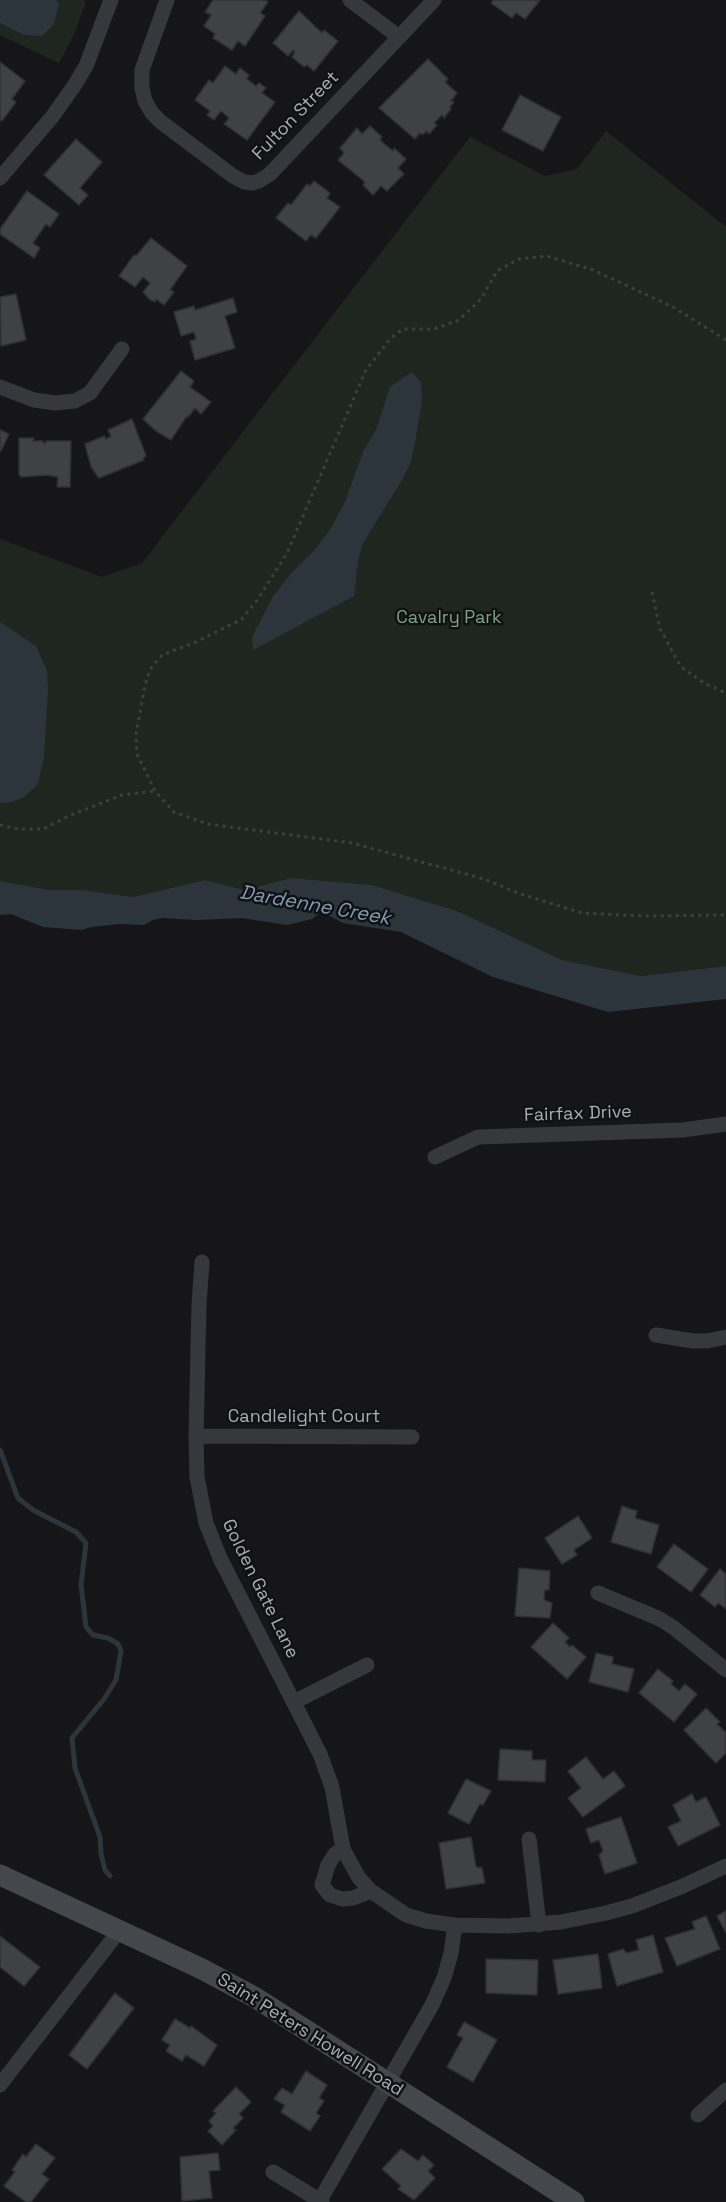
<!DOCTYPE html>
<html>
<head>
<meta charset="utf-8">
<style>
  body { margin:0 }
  canvas { display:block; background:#161618 }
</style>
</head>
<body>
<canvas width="726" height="2202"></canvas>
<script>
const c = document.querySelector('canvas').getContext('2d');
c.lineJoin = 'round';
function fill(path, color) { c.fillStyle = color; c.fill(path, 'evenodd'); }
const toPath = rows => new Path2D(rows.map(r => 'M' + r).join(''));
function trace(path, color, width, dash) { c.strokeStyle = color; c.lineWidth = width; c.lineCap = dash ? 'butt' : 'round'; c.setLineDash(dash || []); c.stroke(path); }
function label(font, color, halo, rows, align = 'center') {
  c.font = font + ' "Space Grotesk",sans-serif'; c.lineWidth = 5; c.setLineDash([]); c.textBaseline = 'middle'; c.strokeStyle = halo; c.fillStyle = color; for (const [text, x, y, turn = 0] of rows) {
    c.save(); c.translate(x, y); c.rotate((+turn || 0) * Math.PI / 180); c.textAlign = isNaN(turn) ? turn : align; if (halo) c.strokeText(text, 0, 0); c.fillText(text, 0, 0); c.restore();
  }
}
fill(toPath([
  [0,0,84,0,86,2,75,32,59,63,0,35],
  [606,131,726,227,726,966,641,976,562,960,457,911,372,885,291,878,245,890,205,880,133,897,82,890,50,890,0,881,0,539,102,577,142,563,470,137,545,176,577,169]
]), '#1e261f');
fill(toPath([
  [0,0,56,0,59,4,54,24,42,36,24,35,0,23],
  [412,372,421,382,422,400,414,449,410,464,399,485,363,543,358,560,354,596,253,650,252,637,272,598,293,571,313,552,329,531,345,502,363,452,376,430,390,387],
  [0,622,36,646,47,671,48,689,44,757,38,784,24,797,12,802,0,803],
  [291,878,372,885,457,911,562,960,641,976,726,966,726,999,608,1012,493,977,401,932,343,923,324,913,320,913,312,919,287,925,242,918,197,920,162,918,153,920,144,925,119,924,91,927,82,930,43,927,11,914,0,915,0,881,50,890,82,890,133,897,205,880,245,890]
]), '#2c353c');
trace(toPath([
  [0,1450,18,1498,33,1510,76,1532,86,1543,81,1585,86,1627,93,1635,108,1638,118,1644,121,1651,116,1680,104,1699,72,1738,75,1768,100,1837,101,1854,105,1870,110,1876]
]), '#2c353c', 5);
const building = toPath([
  [213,0,265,0,268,2,260,13,265,16,245,46,238,41,232,50,213,38,215,34,204,26,211,15,205,12,213,0],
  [493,0,540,0,525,19,516,13,512,18,491,3,493,0],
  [299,11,322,33,324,30,338,41,314,71,307,65,304,67,292,57,295,52,293,50,288,56,273,43,299,11],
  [428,59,448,79,445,82,457,93,451,101,454,102,450,107,451,109,444,118,442,115,434,123,437,125,429,134,427,131,422,135,420,133,415,139,379,108,428,59],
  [0,62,25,81,12,99,16,102,2,121,0,120,0,62],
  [225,66,236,74,240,68,249,75,247,79,256,86,259,83,266,88,262,93,275,102,247,140,224,124,229,118,221,111,214,120,207,115,210,111,195,100,209,80,213,83,225,66],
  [520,95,561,117,543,151,502,130,520,95],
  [370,126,382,137,380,140,393,151,394,148,406,159,398,168,404,174,387,191,381,186,373,195,363,185,365,182,338,160,344,153,340,148,357,128,362,134,370,126],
  [76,139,102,162,80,188,88,195,79,205,44,175,76,139],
  [314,181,330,193,327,198,340,207,316,238,311,235,306,241,276,218,288,203,291,205,307,184,310,186,314,181],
  [27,191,59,214,50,227,46,224,33,243,40,248,34,258,0,234,0,229,27,191],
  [151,238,187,266,170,290,174,292,164,305,156,299,155,302,149,299,143,292,150,283,143,277,135,287,119,276,134,255,136,256,151,238],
  [16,294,26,340,1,346,0,297,16,294],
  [233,298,237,312,225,316,235,348,195,360,190,341,196,339,194,332,181,336,174,312,194,306,195,310,233,298],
  [181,371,194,381,190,387,211,402,201,414,195,408,188,417,187,416,171,440,156,431,143,419,181,371],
  [132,419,146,456,143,458,144,460,99,478,91,467,85,444,104,436,106,439,111,436,108,430,132,419],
  [0,430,9,434,1,451,0,451,0,430],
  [19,438,34,438,33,441,43,441,43,443,46,443,46,441,71,441,70,487,57,487,58,477,46,475,21,477,19,474,19,438],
  [622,1506,637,1511,635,1518,659,1525,651,1554,611,1542,622,1506],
  [578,1516,592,1538,574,1550,577,1555,562,1564,545,1538,578,1516],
  [674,1544,708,1569,691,1592,657,1567,674,1544],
  [519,1568,550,1571,549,1590,545,1590,544,1600,552,1603,550,1618,515,1616,519,1568],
  [720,1569,726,1574,726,1609,718,1603,715,1607,700,1595,720,1569],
  [553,1623,569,1638,565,1642,570,1647,572,1645,586,1657,567,1679,531,1647,553,1623],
  [596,1653,613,1657,612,1664,634,1669,628,1692,589,1682,596,1653],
  [658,1669,673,1681,671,1684,679,1691,685,1684,697,1694,674,1722,639,1693,658,1669],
  [706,1708,720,1722,717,1724,725,1732,726,1731,726,1753,716,1763,684,1730,706,1708],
  [500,1749,532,1751,532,1760,546,1760,545,1782,498,1780,500,1749],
  [586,1757,603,1779,614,1771,625,1786,583,1817,568,1798,581,1788,568,1771,586,1757],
  [466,1779,491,1791,483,1805,480,1804,469,1824,448,1813,466,1779],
  [692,1794,696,1802,706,1797,720,1825,678,1846,668,1827,681,1821,673,1805,692,1794],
  [621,1817,637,1863,605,1874,599,1855,603,1851,599,1840,591,1843,586,1829,621,1817],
  [471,1837,476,1867,482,1868,485,1883,446,1889,439,1843,471,1837],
  [726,1911,726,1933,717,1916,726,1911],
  [706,1916,720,1949,677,1966,665,1938,695,1929,692,1922,706,1916],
  [653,1935,663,1972,617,1986,608,1954,623,1949,627,1953,639,1950,636,1940,653,1935],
  [0,1936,40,1967,24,1986,0,1967,0,1936],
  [598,1954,602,1988,558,1994,553,1960,598,1954],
  [486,1959,538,1960,537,1995,486,1993,486,1959],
  [115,1993,134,2008,87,2069,69,2055,115,1993],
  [175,2019,190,2028,191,2026,217,2045,204,2066,186,2055,182,2061,166,2051,170,2045,162,2040,175,2019],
  [464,2022,497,2040,473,2082,447,2067,463,2038,457,2035,464,2022],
  [306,2071,327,2085,319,2098,324,2101,316,2113,320,2116,310,2131,281,2112,285,2105,274,2099,282,2088,292,2094,306,2071],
  [236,2087,251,2102,239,2114,243,2118,233,2128,236,2130,222,2145,208,2131,213,2126,209,2121,216,2113,213,2111,236,2087],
  [36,2144,55,2158,42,2174,49,2179,31,2202,26,2202,4,2186,15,2172,12,2170,23,2154,26,2157,36,2144],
  [401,2149,418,2161,423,2155,434,2165,428,2171,435,2178,414,2200,398,2189,401,2186,382,2169,401,2149],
  [218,2153,220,2170,209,2171,212,2198,182,2201,180,2157,218,2153]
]);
fill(building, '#404145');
trace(building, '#303034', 1.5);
trace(toPath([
  [726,340,673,307,593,270,547,256,519,259,497,271,481,299,459,320,434,329,403,329,391,338,366,370,287,553,258,599,242,619,196,642,162,655,151,668,145,685,136,734,137,754,155,791,174,812,208,824,352,843,484,879,518,893,582,913,644,916,726,915],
  [652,592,660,629,681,667,704,683,726,693],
  [0,825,18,829,43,829,71,815,122,795,155,791]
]), '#3d3f44', 3, [3, 4.5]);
trace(toPath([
  [167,0,142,70,142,88,145,101,152,113,161,122,233,176,244,182,252,183,259,181,270,174,434,0],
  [350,0,399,37],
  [0,178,52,117,74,86,86,66,111,0],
  [0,387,34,400,55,403,75,401,90,393,122,349],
  [435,1157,478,1137,683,1130,726,1124],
  [202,1262,199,1305,196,1436,197,1477,206,1523,220,1558,320,1754,332,1787,343,1849,359,1878,371,1891,406,1915,426,1921,455,1925,508,1926,561,1922,606,1913,632,1906,683,1886,726,1866],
  [656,1335,693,1341,707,1341,726,1337],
  [196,1436,412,1437],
  [598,1593,660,1619,674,1628,726,1670],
  [294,1702,367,1665],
  [529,1839,539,1925],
  [343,1849,335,1854,328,1865,322,1885,330,1895,342,1899,353,1898,371,1891],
  [0,2085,119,1931],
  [698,2115,726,2090],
  [273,2172,322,2202],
  [319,2202,432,2005,444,1978,451,1953,455,1925]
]), '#37383d', 15);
trace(toPath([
  [0,1875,202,1969,256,1998,574,2202]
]), '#45474d', 21);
label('18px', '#a8adb8', '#111113', [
  ["Fulton Street",296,116,-46],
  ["Fairfax Drive",578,1114,-2],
  ["Candlelight Court",304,1417],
  ["Golden Gate Lane",260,1589,64],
  ["Saint Peters Howell Road",310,2035,32]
]);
label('18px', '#7fa381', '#111113', [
  ["Cavalry Park",449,618]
]);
label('italic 20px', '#7f9bb3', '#111113', [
  ["Dardenne Creek",315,906,10]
]);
</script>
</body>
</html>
